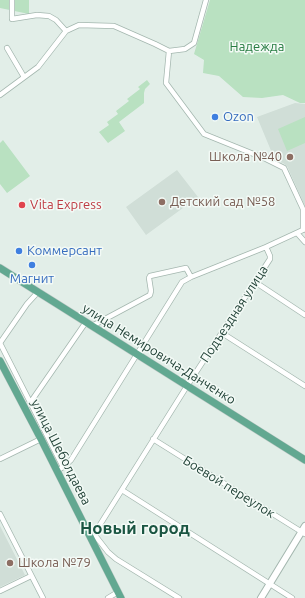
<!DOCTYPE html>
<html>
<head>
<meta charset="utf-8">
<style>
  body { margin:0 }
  canvas { display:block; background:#e2eee8 }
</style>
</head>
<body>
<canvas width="305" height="598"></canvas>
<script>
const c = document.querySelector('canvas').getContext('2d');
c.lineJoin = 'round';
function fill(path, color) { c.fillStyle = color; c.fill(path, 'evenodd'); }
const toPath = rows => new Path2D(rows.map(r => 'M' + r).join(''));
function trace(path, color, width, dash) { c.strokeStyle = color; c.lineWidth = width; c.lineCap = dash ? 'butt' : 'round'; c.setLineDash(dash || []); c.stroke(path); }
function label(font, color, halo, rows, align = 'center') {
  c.font = font + ' Ubuntu,sans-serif'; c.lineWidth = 3; c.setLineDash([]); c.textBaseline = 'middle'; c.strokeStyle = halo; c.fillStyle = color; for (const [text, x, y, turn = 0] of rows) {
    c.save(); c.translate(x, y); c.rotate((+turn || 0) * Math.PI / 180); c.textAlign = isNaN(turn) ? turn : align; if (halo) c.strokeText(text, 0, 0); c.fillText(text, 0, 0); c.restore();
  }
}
fill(toPath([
  [295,103,305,104,305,206,287,166,283,163,273,160,275,154,272,153,257,117],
  [177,170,198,197,146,235,126,207],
  [0,526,25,575,0,587]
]), '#d0ded7');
fill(toPath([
  [0,0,29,0,29,14,0,8],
  [210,0,305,0,305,103,300,103,283,95,262,98,243,97,219,76,203,73,204,60,194,54],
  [147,80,150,84,145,89,144,93,144,103,119,122,125,131,108,143,99,132,109,125,107,122,118,114,116,111,129,101,127,99,140,89,138,87],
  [305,117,305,143,287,151,278,129],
  [3,140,30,176,7,193,0,184,0,143]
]), '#b9e1c1');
const minor = toPath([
  [12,0,12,19,37,15,49,16,56,20,66,31],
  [7,48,24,77],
  [169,51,185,49,194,43,206,0],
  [0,95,38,67,66,31,79,25,114,26,155,44,169,51,166,83,204,134,266,159,284,168,303,209,303,230],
  [297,233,305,242],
  [255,282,305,315],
  [38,292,27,304,0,343,63,467],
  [92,326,150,295,151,291,149,278,150,276,186,268,191,277],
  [222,333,305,386],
  [30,403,86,322],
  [153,439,305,534],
  [0,459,41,439],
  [57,471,63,467,71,460,182,282,191,277,266,247],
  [122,490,292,598],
  [0,514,43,598],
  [94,534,108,552,116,559,179,598],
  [91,539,187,386,270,259,270,256,266,247,305,229],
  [0,591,31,576],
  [108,598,118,592]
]);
const tertiary = toPath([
  [261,598,305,526]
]);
const primary = toPath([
  [0,268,38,292,54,302,305,460],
  [0,361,41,439,121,598]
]);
trace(minor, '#a4b7af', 6);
trace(tertiary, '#a4b7af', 8);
trace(primary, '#c1cac7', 8);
trace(minor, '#fff', 4.5);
trace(tertiary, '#fff', 6);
trace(primary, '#62a891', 7);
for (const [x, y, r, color] of [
  [215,117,4,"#3f7fe0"],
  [290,157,4,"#8d6e63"],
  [162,202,4,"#8d6e63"],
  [22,205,4,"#e0444e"],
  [19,251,4,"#3f7fe0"],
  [32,265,4,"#3f7fe0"],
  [10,563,4,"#8d6e63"]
]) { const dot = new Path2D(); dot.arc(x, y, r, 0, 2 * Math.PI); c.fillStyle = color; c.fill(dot); trace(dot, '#f3faf6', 1.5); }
label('13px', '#267c41', '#f3faf6', [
  ["Надежда",257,47]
]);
label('13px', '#366cbe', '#f3faf6', [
  ["Ozon",223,117],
  ["Коммерсант",27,251],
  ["Магнит",32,279,"center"]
], 'left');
label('13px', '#785e54', '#f3faf6', [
  ["Школа №40",282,157,"right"],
  ["Детский сад №58",170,202],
  ["Школа №79",18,563]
], 'left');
label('13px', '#be3a42', '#f3faf6', [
  ["Vita Express",30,205]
], 'left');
label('13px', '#204136', '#f3faf6', [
  ["Подъездная улица",234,314,-57],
  ["улица Немировича-Данченко",159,354,32],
  ["улица Шеболдаева",61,452,63],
  ["Боевой переулок",229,487,32]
]);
label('bold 17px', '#1a5542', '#f3faf6', [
  ["Новый город",135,528]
]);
</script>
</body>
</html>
